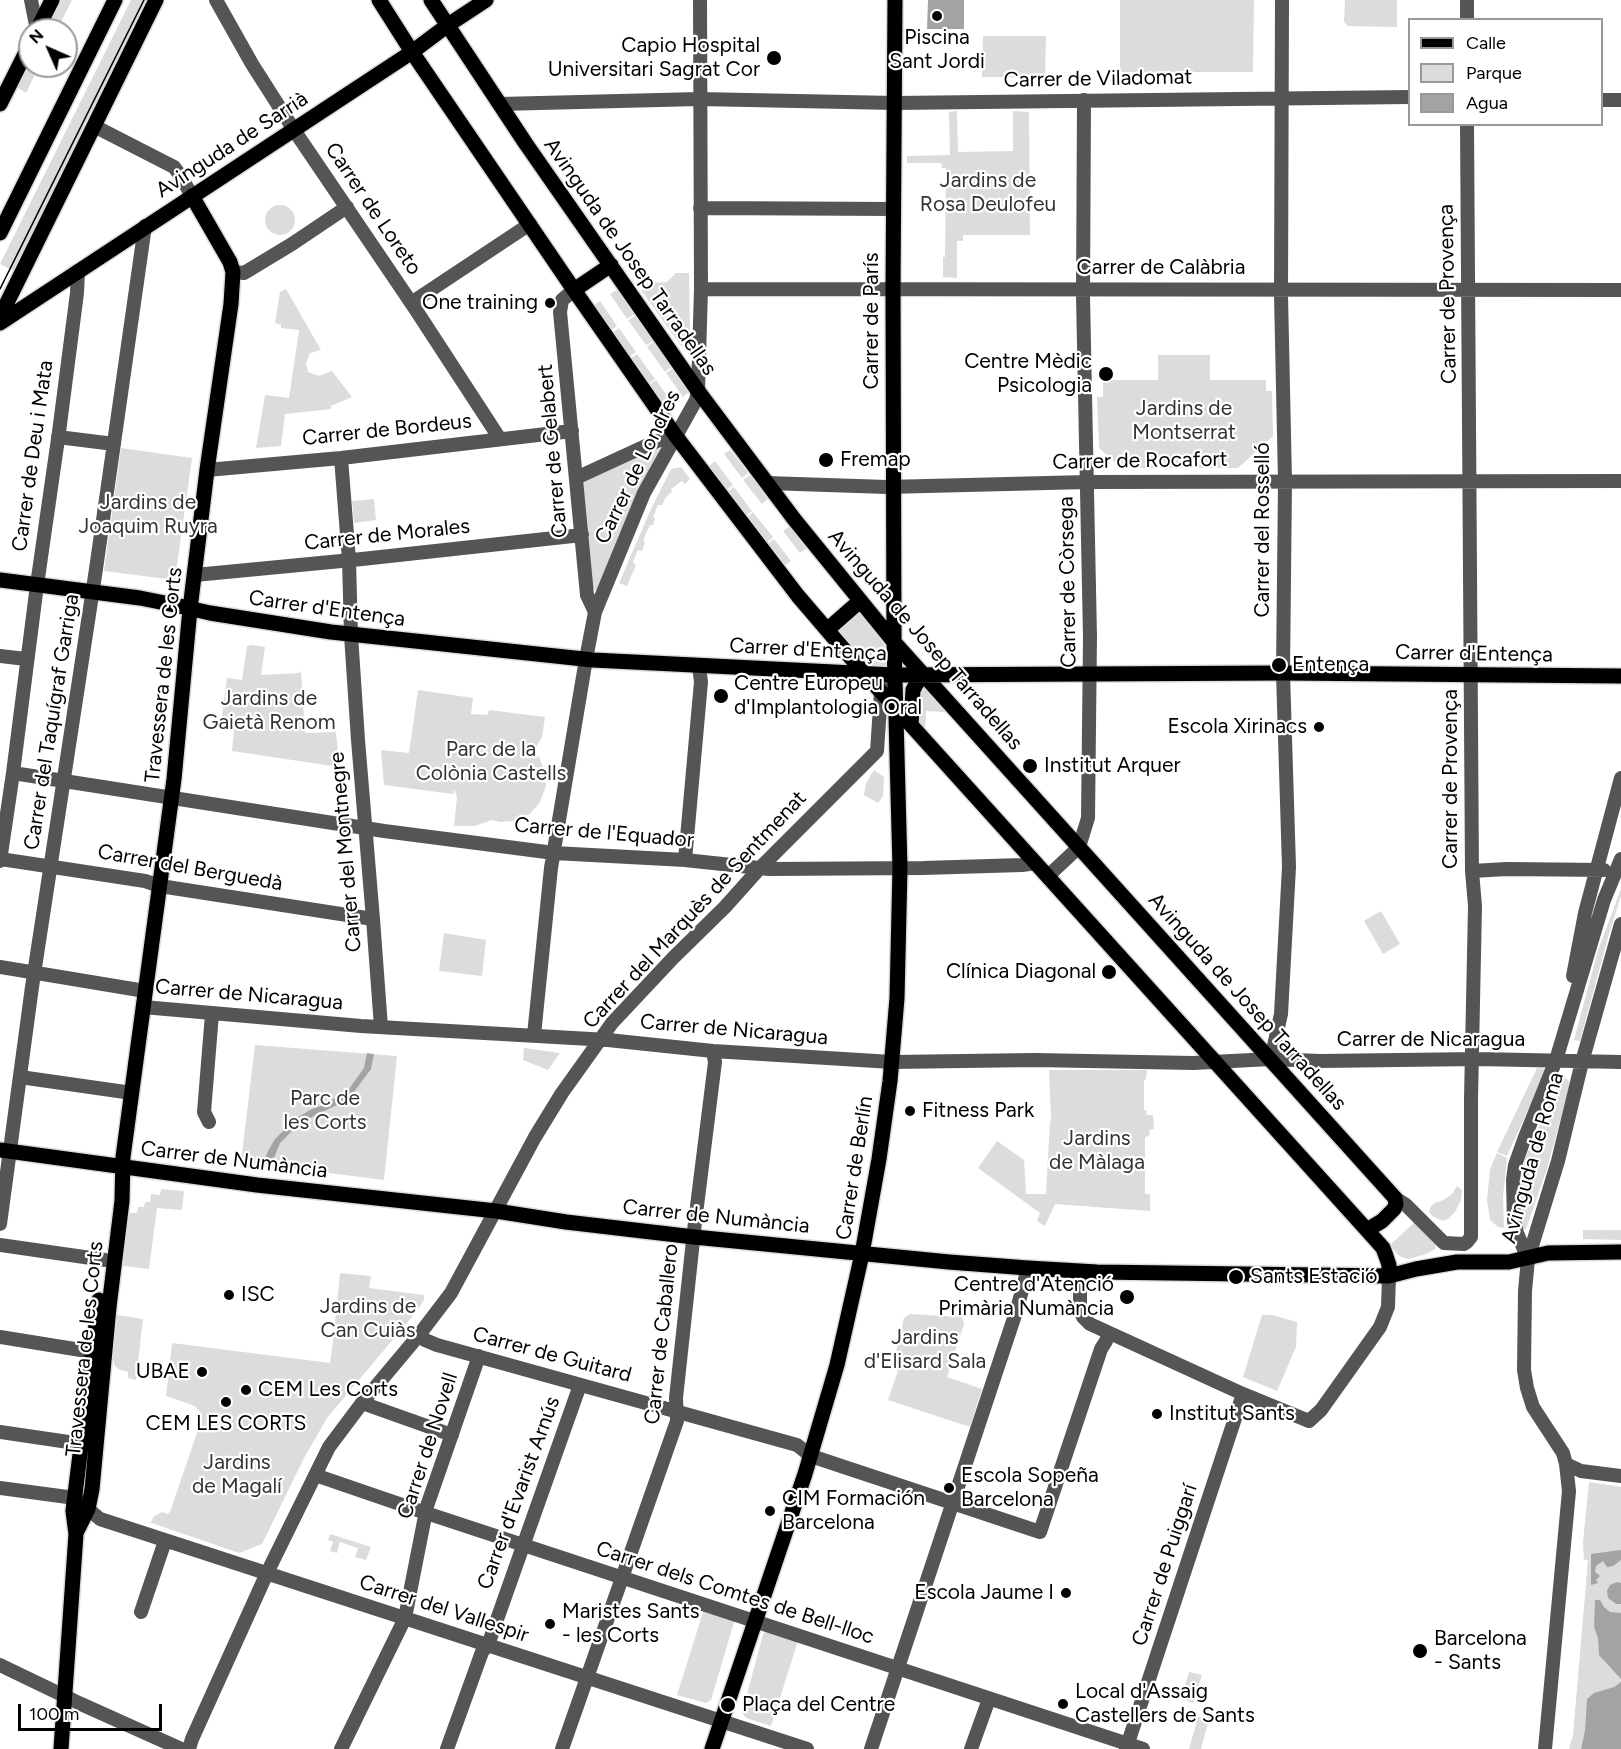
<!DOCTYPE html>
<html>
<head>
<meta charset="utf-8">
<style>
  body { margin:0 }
  #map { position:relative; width:1621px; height:1749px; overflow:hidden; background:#fff; font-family:Figtree,sans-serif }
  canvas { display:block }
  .legend { position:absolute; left:1408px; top:18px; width:195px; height:108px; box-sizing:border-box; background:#fff; border:2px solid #999; margin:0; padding:8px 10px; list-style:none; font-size:18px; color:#000 }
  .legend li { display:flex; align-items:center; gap:12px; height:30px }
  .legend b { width:30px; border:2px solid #999 }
  .north { position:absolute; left:18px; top:18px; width:60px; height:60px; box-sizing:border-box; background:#fff; border:2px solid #999; border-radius:50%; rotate:315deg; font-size:16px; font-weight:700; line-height:24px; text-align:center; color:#000 }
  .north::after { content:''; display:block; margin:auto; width:21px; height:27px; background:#000; clip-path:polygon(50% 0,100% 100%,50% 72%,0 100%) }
  .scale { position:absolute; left:18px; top:1704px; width:144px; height:27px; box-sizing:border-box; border:3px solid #000; border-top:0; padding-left:8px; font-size:18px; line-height:21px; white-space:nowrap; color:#000; -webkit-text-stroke:4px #fff; paint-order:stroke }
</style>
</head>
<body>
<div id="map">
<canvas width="1621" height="1749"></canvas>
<ul class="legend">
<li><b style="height:8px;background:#000"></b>Calle</li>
<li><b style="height:16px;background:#dcdcdc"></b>Parque</li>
<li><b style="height:16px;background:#a3a3a3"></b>Agua</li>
</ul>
<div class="north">N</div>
<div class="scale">100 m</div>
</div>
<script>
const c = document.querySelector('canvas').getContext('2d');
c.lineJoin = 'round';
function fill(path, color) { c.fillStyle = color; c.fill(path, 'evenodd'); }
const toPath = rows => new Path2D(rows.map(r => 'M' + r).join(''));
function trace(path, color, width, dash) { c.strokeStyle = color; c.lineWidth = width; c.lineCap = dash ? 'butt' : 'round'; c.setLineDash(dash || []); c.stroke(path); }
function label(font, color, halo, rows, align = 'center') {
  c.font = font + ' Figtree,sans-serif'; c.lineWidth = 4.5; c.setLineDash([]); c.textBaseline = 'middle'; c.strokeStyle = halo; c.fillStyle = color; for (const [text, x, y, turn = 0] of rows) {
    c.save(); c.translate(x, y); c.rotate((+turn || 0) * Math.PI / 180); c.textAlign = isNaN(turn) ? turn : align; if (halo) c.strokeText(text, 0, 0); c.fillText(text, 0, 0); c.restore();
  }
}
fill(toPath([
  [57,0,72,0,57,30,42,30],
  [131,0,149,0,14,271,0,264],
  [1120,0,1254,0,1253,72,1120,72],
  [1345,0,1397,0,1397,27,1348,26,1344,22],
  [983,36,1046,36,1045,77,982,77],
  [30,55,30,66,39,66,26,93,17,87],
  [957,111,958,152,1013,151,1013,111,1029,112,1030,235,963,235,963,241,957,241,957,278,943,277,943,257,945,257,946,168,942,168,941,163,907,163,907,156,950,155,949,112],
  '265 220a15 15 0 1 1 30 0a15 15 0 1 1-30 0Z',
  [676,273,689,273,690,339,684,347,681,346,641,290,646,287,647,283,667,282],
  [286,289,321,350,310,353,306,363,308,372,319,376,332,371,352,397,331,406,331,409,285,414,281,446,256,448,265,395,289,398,299,330,281,328,281,325,275,323,280,292],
  [617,290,634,314,627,319,610,294],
  [600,301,617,326,610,331,593,306],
  [635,316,653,341,646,345,628,320],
  [619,328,636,352,629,357,612,333],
  [653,342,671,367,665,372,647,347],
  [637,354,655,379,648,384,630,359],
  [1158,355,1210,355,1210,380,1266,380,1266,391,1272,391,1273,436,1238,468,1121,468,1099,448,1097,397,1103,397,1103,380,1158,380],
  [672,369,689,392,683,397,666,373],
  [656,380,673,404,666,409,649,385],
  [658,447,660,450,598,589,595,590,592,587,582,480],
  [121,448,192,458,175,580,104,571],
  [730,450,748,473,742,478,724,454],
  [715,461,733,485,726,490,708,467],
  [681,467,690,479,685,484,682,481,671,489,672,492,666,497,662,505,658,505,653,517,655,519,653,525,650,525,643,540,645,542,642,551,638,550,633,562,636,565,627,586,619,583,651,509,671,469],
  [750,475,768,499,762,504,743,480],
  [734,487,752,511,745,516,727,492],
  [374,499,376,520,354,523,352,501],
  [753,512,773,537,766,543,747,518],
  [790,526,807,548,800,553,783,531],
  [774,539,791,561,784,566,767,544],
  [856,613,860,614,884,644,886,664,883,668,869,667,838,632,837,630],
  [253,645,265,647,261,675,299,673,301,671,305,733,336,732,339,767,232,751,235,718,222,716,227,678,242,680,247,646],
  [418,690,473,698,471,714,488,715,489,710,545,717,542,737,534,751,540,759,545,772,546,786,540,802,530,814,514,821,500,822,492,820,475,826,454,826,457,797,454,789,453,794,384,785,381,750,409,753],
  [918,690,927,690,946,712,926,711,925,731,916,721],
  [874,770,884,777,883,796,878,803,864,795,866,783],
  [1621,889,1621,896,1609,934,1580,1041,1574,1040,1598,950],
  [1381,911,1400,944,1383,954,1364,921],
  [444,933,486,940,482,976,439,971],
  [255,1045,397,1056,384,1180,241,1162],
  [524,1048,560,1053,548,1070,523,1060],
  [1537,1068,1547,1069,1507,1156,1497,1152],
  [1049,1070,1147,1070,1146,1079,1144,1080,1144,1110,1146,1110,1147,1115,1153,1115,1154,1129,1150,1130,1149,1136,1145,1137,1145,1194,1150,1194,1150,1211,1055,1204,1045,1226,1037,1221,1040,1213,978,1168,997,1141,1024,1160,1026,1194,1046,1194,1050,1122,1051,1120],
  [1562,1075,1569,1081,1569,1088,1547,1169,1526,1229,1521,1229,1519,1191,1525,1158],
  [1497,1153,1507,1158,1503,1197,1504,1228,1498,1227,1490,1220,1487,1200,1490,1169],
  [1457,1186,1462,1190,1461,1200,1455,1212,1448,1219,1443,1221,1432,1216,1429,1212,1431,1206,1435,1203,1443,1200,1452,1194],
  [161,1189,184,1191,182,1210,157,1208,149,1269,123,1266,128,1213,137,1213,138,1207,144,1207,145,1202,150,1202,151,1194,160,1195],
  [1416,1221,1435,1243,1436,1247,1435,1249,1426,1254,1409,1259,1404,1258,1398,1255,1390,1245],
  [1583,1230,1621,1230,1621,1240,1583,1239],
  [340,1273,371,1276,369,1288,424,1295,424,1300,416,1312,327,1418,304,1458,262,1544,239,1553,149,1522,151,1522,154,1516,162,1512,168,1514,170,1512,201,1421,200,1412,195,1406,166,1396,172,1343,330,1363,334,1332],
  [910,1314,962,1317,964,1324,947,1377,982,1389,970,1427,888,1400,898,1371,892,1369,904,1318],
  [117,1315,143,1319,136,1380,128,1378,128,1372,118,1369,114,1365,113,1357],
  [1262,1315,1272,1315,1297,1322,1296,1347,1277,1391,1243,1377],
  [1589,1482,1621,1487,1621,1749,1569,1749,1573,1735,1588,1560,1584,1560,1583,1542],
  [330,1534,371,1547,366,1560,355,1557,358,1548,340,1542,337,1553,330,1551,333,1542,328,1540],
  [705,1606,735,1619,711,1700,706,1703,677,1695],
  [767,1631,798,1641,771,1726,746,1718,742,1713,763,1634],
  [1189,1672,1202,1675,1193,1703,1181,1699],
  [1198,1717,1209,1719,1201,1749,1189,1749]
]), '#dcdcdc');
fill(toPath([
  [928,0,964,0,964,29,927,29],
  [367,1053,374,1054,371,1069,354,1092,341,1103,306,1120,294,1129,280,1143,271,1165,263,1164,268,1151,275,1139,295,1119,310,1110,325,1104,349,1089,364,1068],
  [1621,1550,1621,1560,1613,1566,1607,1567,1603,1561,1596,1566,1595,1572,1600,1576,1596,1580,1598,1583,1591,1585,1591,1554],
  [1617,1582,1621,1583,1621,1604,1616,1604,1608,1598,1607,1591,1610,1585],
  [1595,1600,1600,1600,1604,1607,1610,1612,1621,1613,1621,1679,1599,1655,1598,1638,1594,1627],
  [1621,1682,1621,1749,1581,1749,1585,1731,1587,1699,1594,1693,1614,1687]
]), '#a3a3a3');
const major = toPath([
  [379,0,412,52,574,290,675,435,798,596,864,673,1375,1239,1383,1248,1386,1256,1389,1265,1389,1276],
  [431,0,526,144,698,391,794,519,894,642,1395,1198,1396,1204,1394,1209,1382,1221,1367,1230],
  [37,30,52,0],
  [0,104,30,44],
  [0,233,115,0],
  [574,290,611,265],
  [0,317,156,0],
  [0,323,412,52,448,25,486,0],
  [0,580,140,598,175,605,210,613,331,632,593,660,894,675,1283,673,1621,676],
  [827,630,860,601],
  [911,725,913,690,918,681,924,675],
  [0,1150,257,1185,496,1211,566,1222,694,1237,949,1262,1028,1268,1097,1272,1389,1276,1416,1269,1457,1262,1509,1262,1548,1253,1621,1252],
  [76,1533,88,1509,92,1489,109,1307,122,1201,123,1157,174,779,190,609,207,470,231,304,233,272,230,262,192,196],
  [61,1749,76,1534,73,1511,99,1300],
  [712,1749,805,1474,837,1365,862,1254,879,1159,890,1081,897,998,900,868,894,642,893,289,895,0]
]);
trace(major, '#dbdbdb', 18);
trace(toPath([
  [31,0,37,30],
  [216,0,252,64,294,130,414,307,500,439],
  [1467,0,1467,20],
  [1602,100,1621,100],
  [500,104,699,99,895,103,1410,97],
  [94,126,174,167,180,175,192,196],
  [700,208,894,209],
  [233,272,244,273,292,244,347,207],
  [701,289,1621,290],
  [574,290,562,300,560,312,587,595,595,612],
  [411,303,530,224],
  [58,437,114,444],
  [341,458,349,560,351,635,358,740,373,919,381,1027],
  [207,470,341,458,572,431],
  [576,478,652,443,675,435],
  [767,483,887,487,1087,482,1621,481],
  [195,575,362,559,582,535],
  [0,656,26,659],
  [13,773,384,831,554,853,685,860,769,869,923,868,1022,865,1036,863],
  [0,859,145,881,160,886,373,919],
  [685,860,701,682,699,666],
  [0,861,13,773,37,585,59,432,77,293,78,271],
  [1472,871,1507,869,1604,870],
  [1048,876,1079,847,1088,818,1090,637,1083,296,1084,100],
  [0,967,145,991],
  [1573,976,1585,913,1621,778],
  [143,1007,361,1026,608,1040,713,1051,892,1062,1035,1060,1193,1063,1271,1059,1320,1061,1478,1059,1621,1062],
  [534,1035,551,868,586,659,595,612,644,493,691,409,696,400,698,391,701,289,700,0],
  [1271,1059,1281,1014,1289,867,1283,673,1285,481,1281,295,1282,0],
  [20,1077,132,1093],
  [209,1122,204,1112,212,1014],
  [1395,1198,1406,1205,1444,1243,1464,1244,1467,1242,1471,1237,1471,1099,1475,906,1472,871,1467,124],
  [0,1224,32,987,96,569,145,226],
  [0,1245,105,1260],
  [1528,1259,1517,1233,1514,1221,1513,1180,1515,1165,1525,1137,1556,1060,1604,900,1621,859],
  [1080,1271,1080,1310,1083,1317,1090,1324,1243,1394,1309,1421,1321,1410,1380,1327,1388,1307,1389,1276],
  [419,1335,425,1340,437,1345,797,1445,811,1456,1040,1532,1101,1349,1106,1341,1109,1333],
  [0,1337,93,1352],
  [362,1403,452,1435],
  [0,1432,82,1444],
  [1566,1464,1581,1471,1621,1476],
  [315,1475,420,1511,1143,1749],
  [0,1488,75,1498,100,1519,807,1749],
  [141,1612,165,1541],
  [0,1665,81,1704,181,1749],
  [189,1749,192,1739,267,1573,329,1447,362,1403,419,1335,451,1293,535,1137,562,1093,612,1023,673,958,725,907,759,869,877,751,881,692,894,675],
  [341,1749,405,1618,427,1506,479,1356],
  [447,1749,482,1652,488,1645,580,1385],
  [562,1749,677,1421,676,1398,695,1222,715,1062,713,1051],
  [871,1749,1017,1309,1028,1268],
  [971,1749,989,1699],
  [1126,1749,1243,1394],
  [1545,1749,1569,1491,1566,1464,1563,1453,1533,1407,1527,1388,1524,1370,1525,1291,1528,1259,1558,1161,1582,1062,1621,924]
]), '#555', 14);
trace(major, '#000', 15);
trace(toPath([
  [0,289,144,0]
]), '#000', 1.5);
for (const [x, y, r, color] of [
  [937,16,6,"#000"],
  [774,58,8,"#000"],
  [550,303,6,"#000"],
  [1106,374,8,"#000"],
  [826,460,8,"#000"],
  [1279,665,8,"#000"],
  [721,696,8,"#000"],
  [1319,727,6,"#000"],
  [1030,766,8,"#000"],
  [1109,972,8,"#000"],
  [910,1111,6,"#000"],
  [1236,1277,8,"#000"],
  [229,1295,6,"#000"],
  [1127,1297,8,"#000"],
  [202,1372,6,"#000"],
  [246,1390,6,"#000"],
  [226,1402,6,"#000"],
  [1157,1414,6,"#000"],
  [949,1488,6,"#000"],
  [770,1511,6,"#000"],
  [1066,1593,6,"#000"],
  [550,1624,6,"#000"],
  [1420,1651,8,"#000"],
  [1063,1704,6,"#000"],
  [728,1705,8,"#000"]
]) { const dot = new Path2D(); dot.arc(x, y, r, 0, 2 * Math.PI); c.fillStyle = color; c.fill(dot); trace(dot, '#fff', 2); }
label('21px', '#000', '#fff', [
  ["Piscina",937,38,"center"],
  ["Sant Jordi",937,62,"center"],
  ["Capio Hospital",760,46,"right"],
  ["Universitari Sagrat Cor",760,70,"right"],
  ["One training",538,303,"right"],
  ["Centre Mèdic",1092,362,"right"],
  ["Psicologia",1092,386,"right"],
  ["Fremap",840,460],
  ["Entença",1292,665],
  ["Centre Europeu",734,684],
  ["d'Implantologia Oral",734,708],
  ["Escola Xirinacs",1307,727,"right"],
  ["Institut Arquer",1044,766],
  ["Clínica Diagonal",1096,972,"right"],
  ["Fitness Park",922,1111],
  ["Sants Estació",1250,1277],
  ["Centre d'Atenció",1114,1285,"right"],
  ["Primària Numància",1114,1309,"right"],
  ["ISC",241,1295],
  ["UBAE",190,1372,"right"],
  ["CEM Les Corts",258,1390],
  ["Institut Sants",1169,1414],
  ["CEM LES CORTS",226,1424,"center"],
  ["Escola Sopeña",961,1476],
  ["Barcelona",961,1500],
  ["CIM Formación",782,1499],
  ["Barcelona",782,1523],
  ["Escola Jaume I",1054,1593,"right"],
  ["Maristes Sants",562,1612],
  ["- les Corts",562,1636],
  ["Barcelona",1434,1639],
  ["- Sants",1434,1663],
  ["Local d'Assaig",1075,1692],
  ["Castellers de Sants",1075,1716],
  ["Plaça del Centre",742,1705]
], 'left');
label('21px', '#000', '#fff', [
  ["Carrer de Viladomat",1098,79,-1],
  ["Avinguda de Sarrià",232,145,-33],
  ["Carrer de Loreto",373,209,56],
  ["Avinguda de Josep Tarradellas",630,257,55],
  ["Carrer de Calàbria",1161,268],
  ["Carrer de Provença",1448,294,-91],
  ["Carrer de París",872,321,-90],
  ["Carrer de Bordeus",387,430,-6],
  ["Carrer de Gelabert",553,451,-95],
  ["Carrer de Deu i Mata",33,456,-82],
  ["Carrer de Rocafort",1140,461,-1],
  ["Carrer de Londres",638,467,-64],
  ["Carrer del Rosselló",1263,530,-90],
  ["Carrer de Morales",387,535,-6],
  ["Carrer de Còrsega",1068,582,-91],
  ["Carrer d'Entença",327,609,8],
  ["Avinguda de Josep Tarradellas",925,640,49],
  ["Carrer d'Entença",808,650,3],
  ["Carrer d'Entença",1474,654,1],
  ["Travessera de les Corts",164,675,-84],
  ["Carrer del Taquígraf Garriga",52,722,-81],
  ["Carrer de Provença",1451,779,-90],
  ["Carrer de l'Equador",604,833,5],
  ["Carrer del Montnegre",346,852,-95],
  ["Carrer del Berguedà",190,868,10],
  ["Carrer del Marquès de Sentmenat",695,910,-47],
  ["Carrer de Nicaragua",249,995,5],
  ["Avinguda de Josep Tarradellas",1247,1002,48],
  ["Carrer de Nicaragua",734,1030,5],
  ["Carrer de Nicaragua",1431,1040],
  ["Avinguda de Roma",1533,1158,-74],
  ["Carrer de Numància",234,1160,7],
  ["Carrer de Berlín",855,1168,-81],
  ["Carrer de Numància",716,1217,6],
  ["Carrer de Caballero",662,1334,-84],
  ["Travessera de les Corts",85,1349,-84],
  ["Carrer de Guitard",552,1355,15],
  ["Carrer de Novell",428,1446,-72],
  ["Carrer d'Evarist Arnús",519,1493,-70],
  ["Carrer de Puiggarí",1165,1565,-72],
  ["Carrer dels Comtes de Bell-lloc",735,1593,18],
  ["Carrer del Vallespir",444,1609,18]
]);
label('21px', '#333', '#fff', [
  ["Jardins de",988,181],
  ["Rosa Deulofeu",988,205],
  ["Jardins de",1184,409],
  ["Montserrat",1184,433],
  ["Jardins de",148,503],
  ["Joaquim Ruyra",148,527],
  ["Jardins de",269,699],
  ["Gaietà Renom",269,723],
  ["Parc de la",491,750],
  ["Colònia Castells",491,774],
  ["Parc de",325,1099],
  ["les Corts",325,1123],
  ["Jardins",1097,1139],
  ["de Màlaga",1097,1163],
  ["Jardins de",368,1307],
  ["Can Cuiàs",368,1331],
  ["Jardins",925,1338],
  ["d'Elisard Sala",925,1362],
  ["Jardins",237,1463],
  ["de Magalí",237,1487]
]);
</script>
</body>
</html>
